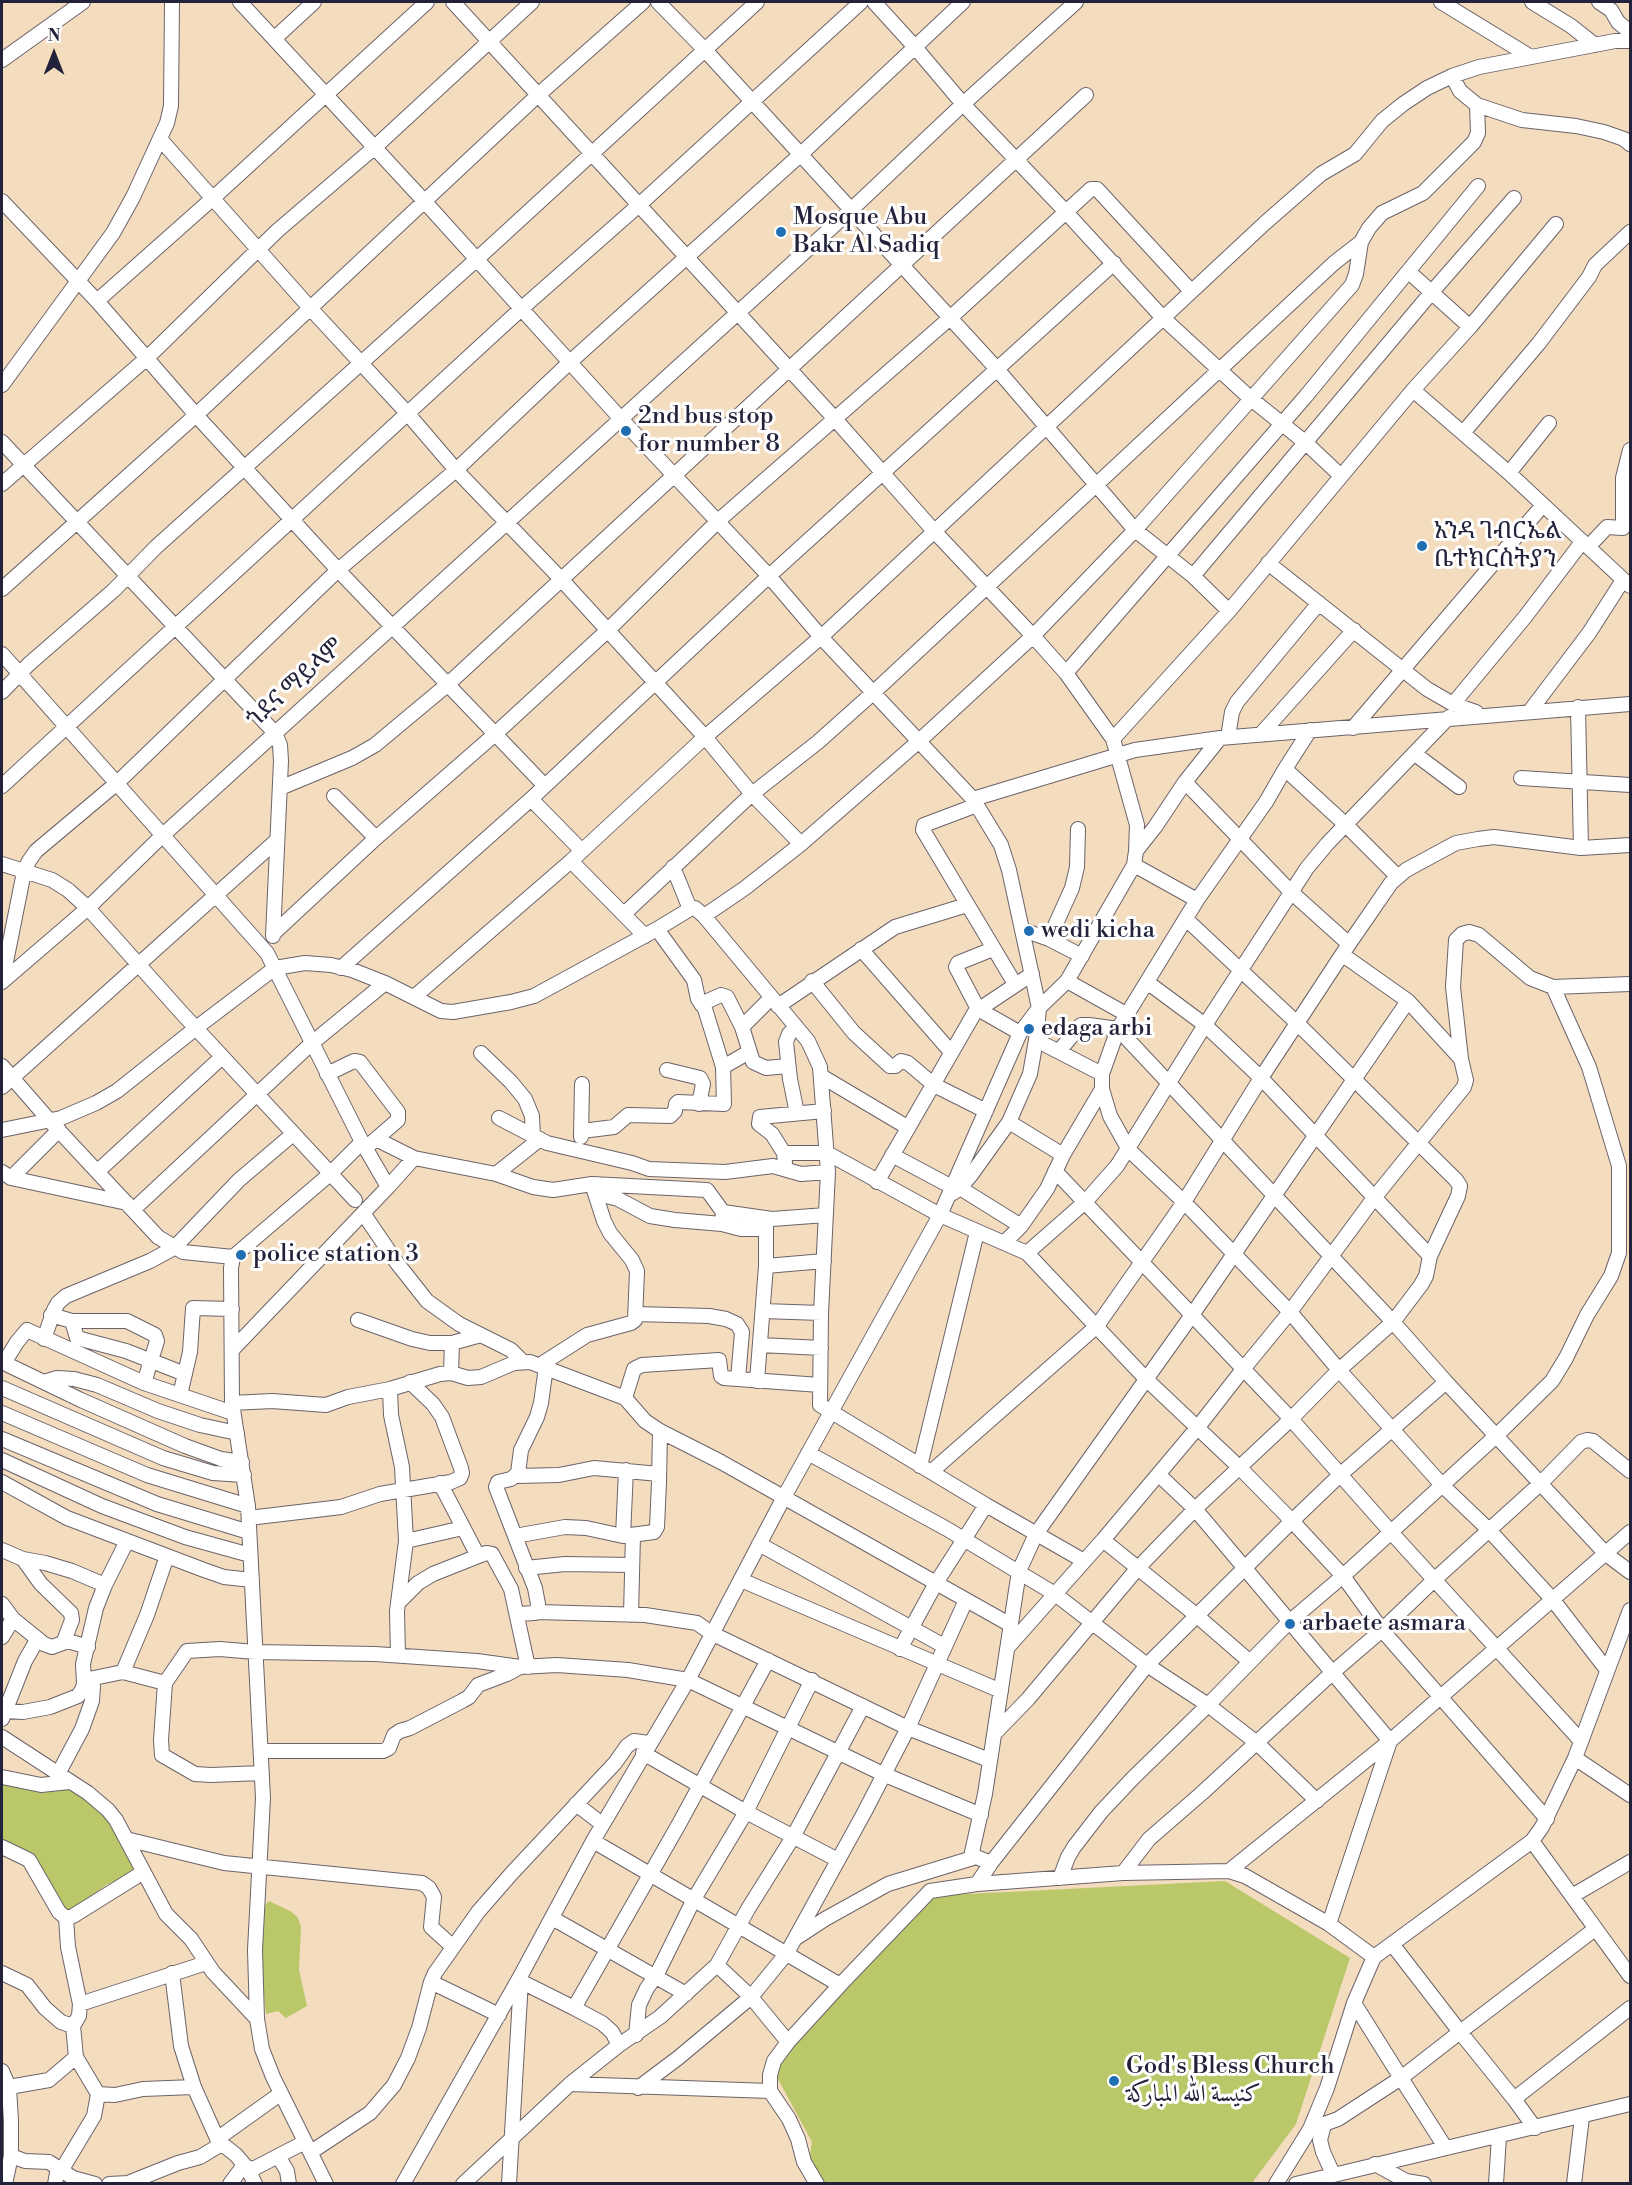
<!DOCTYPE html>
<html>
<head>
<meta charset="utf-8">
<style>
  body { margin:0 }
  #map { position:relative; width:1632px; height:2185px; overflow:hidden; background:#f4dcbf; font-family:"Libre Bodoni",serif }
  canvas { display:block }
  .frame { position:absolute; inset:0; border:3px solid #22223b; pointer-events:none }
  .north { position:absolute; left:24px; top:24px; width:60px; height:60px; -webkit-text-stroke:4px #fff; paint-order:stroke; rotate:0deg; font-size:16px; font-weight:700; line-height:24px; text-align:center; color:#22223b }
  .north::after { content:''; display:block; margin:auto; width:21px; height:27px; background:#22223b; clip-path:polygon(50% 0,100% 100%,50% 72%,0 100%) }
</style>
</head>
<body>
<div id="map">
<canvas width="1632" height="2185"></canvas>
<div class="frame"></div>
<div class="north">N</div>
</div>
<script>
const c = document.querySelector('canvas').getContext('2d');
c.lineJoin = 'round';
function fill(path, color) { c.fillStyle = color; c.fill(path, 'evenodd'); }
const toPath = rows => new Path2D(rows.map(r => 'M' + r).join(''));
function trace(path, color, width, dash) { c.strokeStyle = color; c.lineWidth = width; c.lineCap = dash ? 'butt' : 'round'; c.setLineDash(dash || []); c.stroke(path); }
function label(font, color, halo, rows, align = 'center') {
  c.font = font + ' "Libre Bodoni",Amiri,"Noto Serif Ethiopic",serif'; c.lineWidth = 6; c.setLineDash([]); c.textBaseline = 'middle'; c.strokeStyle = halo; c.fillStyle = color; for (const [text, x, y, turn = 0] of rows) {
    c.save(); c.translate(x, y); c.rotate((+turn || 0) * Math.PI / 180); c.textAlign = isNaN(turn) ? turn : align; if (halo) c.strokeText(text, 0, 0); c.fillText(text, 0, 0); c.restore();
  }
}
fill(toPath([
  [2,1776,82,1790,112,1814,137,1871,106,1885,74,1908,64,1910,31,1854,2,1842],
  [1225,1881,1350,1958,1296,2124,1252,2183,821,2183,808,2166,812,2142,771,2066,928,1896],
  [269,1901,292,1912,298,1918,301,1927,299,1970,307,2006,286,2018,278,2011,266,2014,260,1953,261,1910]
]), '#bac86a');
const minor = toPath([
  [240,2,425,202,621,419,769,576,821,637,973,799,1001,845,1009,870,1039,1008,1020,1033,940,1215,784,1497,688,1680,593,1841,521,1975,403,2184],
  [453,2,835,419,934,531,1033,636,1066,673,1113,739,1137,825,1136,851,1134,865,1067,981,1039,1008,1036,1040,1030,1074,1009,1122,971,1175,960,1188,953,1193],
  [658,2,704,49,996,368,1135,530,1193,576,1229,611],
  [874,2,914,46,963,104,1065,211,1163,318,1250,398,1306,443,1341,476],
  [1441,2,1531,57],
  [1532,2,1571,26,1595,45],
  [1599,2,1611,10,1618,22,1630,32],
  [275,38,314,2],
  [2,60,83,2],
  [1452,76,1460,91,1477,105,1522,120,1576,126,1604,132,1624,139,1630,144],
  [160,139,311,309,408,414,456,470,560,578,705,737,752,794,801,844],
  [2,201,97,301,196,415,338,570,544,785],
  [1409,272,1470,327],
  [97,301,212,199,427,2],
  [2,385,113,233,133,197,167,123,171,106,172,2],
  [1413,390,1509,473,1630,586],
  [1463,433,1539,343,1589,277,1595,265,1630,232],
  [2,442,275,733,280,745,281,761,273,936],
  [1509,473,1549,423],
  [2,484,147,358,277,231,375,147,532,2],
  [1588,547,1607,527,1623,528,1623,478,1630,450],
  [1268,563,1427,689,1453,704,1476,712],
  [1193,576,1431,293,1514,198],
  [2,589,196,415,537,96,643,2],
  [2,654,267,953,362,1142,388,1187,233,1349],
  [1066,673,1306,396,1478,186],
  [2,692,29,664,114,590,156,547,477,259,757,2],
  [1453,704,1525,617,1582,542],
  [1578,707,1581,848],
  [1530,711,1589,633,1623,580],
  [1353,728,1543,505],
  [1261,734,1354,630],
  [1228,737,1232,712,1237,702,1319,603],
  [1113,739,1229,611,1413,390,1470,327,1556,224],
  [1415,754,1459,787],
  [1285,769,1346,825,1398,877],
  [1521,778,1630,785],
  [1185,782,1290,891,1349,944],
  [2,786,521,309,639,205,861,2],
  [280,788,352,758,375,745,447,685,1086,95],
  [334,796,376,838],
  [531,799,582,851],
  [973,799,1135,750,1220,738,1630,704],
  [977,805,924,825,923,830,1015,984],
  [1136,851,1155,827,1185,782,1220,738],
  [571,861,645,936],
  [2,864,52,880,68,890,88,908,180,1011,355,1200],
  [1134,865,1197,900],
  [673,867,690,909],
  [624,914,752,794,818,742,874,692,1334,263,1361,242],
  [704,916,745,888,801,844,918,742,1033,636,1135,530,1352,285,1356,274,1361,242,1369,228,1382,213,1423,193,1474,142,1478,133,1477,105],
  [1023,930,1049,939,1082,956],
  [274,933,376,838,494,735,607,631,718,521,950,318,1091,189,1097,189,1191,291],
  [1049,939,1072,888,1077,867,1078,829],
  [861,949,951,1052],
  [993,949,958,963,956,967,978,1009,1020,1033],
  [1343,955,1408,1001,1461,1059],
  [341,968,531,799,769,576,1114,263],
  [812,981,854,1033,890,1066,895,1066,901,1061,908,1063,934,1085,986,1111],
  [1067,981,1126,1014],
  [2,982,88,908,163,835,852,209,963,104,1076,2],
  [2,982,24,872,29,861,36,851,117,783,338,570,456,470,570,362,800,155,963,2],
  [1147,982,1205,1025,1261,1078,1430,1256],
  [414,997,571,861,705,737,821,637,1265,223,1321,174,1355,154,1382,121,1403,104,1427,88,1452,76,1479,67,1615,41,1630,41],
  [701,1004,721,995,727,997,742,1027,753,1062,766,1068,788,1066],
  [778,1006,895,927,967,905],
  [742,1027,771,998],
  [796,1027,789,1034,786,1042,790,1079,797,1113],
  [1036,1040,1102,1074,1118,1029,1197,900,1266,802,1285,769,1310,730],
  [1059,1051,1081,1025,1089,1025,1118,1029,1393,1322,1446,1382,1606,1554,1630,1572],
  [481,1053,511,1082,525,1099,532,1116,533,1136],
  [2,1066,49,1120,158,1237,183,1252,233,1257],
  [723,1067,749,1052],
  [667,1070,700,1078,703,1084,699,1104],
  [327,1074,354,1061,360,1062,398,1112,398,1120,369,1145],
  [1102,1074,1102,1089,1110,1116,1129,1150,1184,1202,1290,1312,1339,1370,1442,1485,1489,1530,1553,1600,1607,1670],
  [821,1076,907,1127],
  [2,1087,276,841],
  [499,1118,547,1143,632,1163,649,1169,725,1172,773,1166,801,1174,828,1172],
  [1009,1122,1063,1155],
  [2,1130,61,1118,96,1103,117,1091,196,1028,275,968,305,963,331,965,352,970,385,983,441,1011,453,1012,511,1002,534,996,657,929,690,909,695,908,704,916,808,1041,820,1067,828,1172,821,1313,820,1405,986,1505,1084,1561],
  [582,1131,614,1127,628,1115,670,1116,675,1111,676,1104,678,1102,724,1104,723,1067,705,1009,698,999,694,980,657,929],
  [581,1137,582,1084],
  [376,1139,414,1158,496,1174,533,1187,553,1190,592,1184,707,1190,723,1212,722,1224],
  [784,1153,827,1153,940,1215,1027,1253,1146,1379,1240,1468,1292,1521,1343,1576,1382,1630,1547,1819],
  [892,1155,952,1187],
  [785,1163,784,1153,772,1134,759,1124,760,1117,824,1111],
  [98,1171,222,1057],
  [1055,1171,1291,1419,1390,1531,1581,1741],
  [2,1172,11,1178,127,1203],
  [496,1174,540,1139],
  [11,1178,59,1130],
  [877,1182,975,1012,1032,974],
  [388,1187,414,1158],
  [960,1188,1021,1226],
  [595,1193,618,1199,650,1216,675,1220,722,1224,741,1229,766,1229],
  [133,1210,312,1043,385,983],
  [723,1212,772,1219,826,1215],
  [363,1213,397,1263,427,1301,459,1324,511,1350,522,1361],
  [1004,1243,1021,1226,1047,1189,1063,1155,1102,1089],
  [1027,1253,1085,1202,1117,1166,1205,1025,1307,868,1327,844,1449,717],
  [766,1266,824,1261],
  [763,1311,821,1313],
  [636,1314,709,1316,726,1319,737,1324,742,1332,738,1379],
  [51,1315,72,1321,77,1338,126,1351,185,1374],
  [358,1320,412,1339,430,1343,452,1343,481,1335],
  [72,1321,127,1321,155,1335,157,1341,144,1383],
  [44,1339,54,1310,58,1303,66,1296,150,1261,174,1248,239,1180,293,1134],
  [760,1345,821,1348],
  [2,1362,81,1400,185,1446,221,1459,242,1462],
  [4,1363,17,1342,27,1330,144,1383,233,1413],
  [540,1365,587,1335,631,1323,635,1320,637,1271,632,1260,610,1233,604,1221,592,1184],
  [451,1373,452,1343],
  [757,1381,766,1266,766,1218],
  [44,1382,57,1378,74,1379,97,1385,158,1411,200,1425,237,1433],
  [2,1388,163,1458,213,1473,244,1475],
  [390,1389,391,1415,402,1467,406,1541,397,1611,398,1655],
  [180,1395,190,1352,193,1308,232,1309],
  [625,1398,634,1369,642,1365,719,1360,721,1376,724,1378,820,1385],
  [232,1403,272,1401,326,1405,348,1397,390,1389,440,1374,451,1373,468,1378,481,1377,514,1363,530,1362,625,1398,645,1421,660,1431,721,1462,1009,1624],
  [2,1413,147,1475,248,1506],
  [2,1439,157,1504,249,1532],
  [808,1453,947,1529,1055,1594,1147,1665,1208,1705,1257,1743,1317,1801],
  [2,1460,102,1506,185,1537,250,1555],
  [920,1466,977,1232],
  [931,1472,1097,1326,1184,1202,1261,1078,1349,944,1391,883,1406,870,1456,843,1478,839,1494,837,1581,848,1630,845],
  [1159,1475,1195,1509,1390,1741,1329,1924],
  [516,1476,559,1475,594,1468,659,1474],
  [2,1482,67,1518,204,1570,224,1577,252,1580],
  [440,1483,478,1556],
  [249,1518,341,1507,380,1494,451,1482,460,1478,462,1473,461,1468,442,1417,433,1404,410,1382],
  [515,1536,565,1527,586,1528,623,1536,654,1532,657,1527,659,1482,660,1431],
  [623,1536,626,1470],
  [1103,1540,1196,1615,1249,1661],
  [406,1541,463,1528],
  [759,1544,944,1646],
  [2,1550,23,1559,45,1563,72,1571,105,1585],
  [23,1559,41,1584,71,1613,72,1620,64,1641],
  [526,1568,565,1564,632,1565],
  [741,1580,1001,1691],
  [398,1603,418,1583,433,1574,486,1553,492,1554,511,1589,528,1667],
  [2,1604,13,1619,44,1644,52,1647,68,1641,88,1647],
  [537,1612,645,1615,697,1623,711,1633,908,1728,989,1760],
  [518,1614,535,1613,537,1611,538,1604,535,1588,496,1487,498,1482,511,1479,518,1473,521,1450,537,1417,541,1403,546,1367],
  [631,1615,633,1535],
  [2,1637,13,1619],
  [1008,1647,1103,1540,1198,1427,1244,1368,1290,1312,1374,1198,1464,1087,1466,1080,1461,1059,1453,987,1456,940,1462,934,1469,932,1479,935,1530,978,1553,987,1630,984],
  [900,1649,936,1583,986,1505],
  [123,1672,147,1615,167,1556],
  [84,1680,123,1672,165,1683],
  [6,1711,23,1712,50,1707,78,1696,82,1690,84,1684,83,1664,96,1608,105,1585,127,1541],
  [2,1719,25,1661,37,1640],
  [994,1734,1028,1699,1137,1569,1195,1509,1291,1419,1339,1370,1393,1322,1421,1285,1426,1276,1430,1256,1458,1196,1460,1186,1456,1180,1297,1023,1186,919],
  [2,1737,88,1793,108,1810,116,1820,166,1914,191,1939,213,1972,257,2019],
  [261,1751,383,1751,389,1748,394,1735,400,1731,410,1728,462,1701,469,1697,478,1685,507,1674,520,1667],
  [643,1753,746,1812,838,1860],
  [1575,1758,1630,1795],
  [262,1773,211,1775,195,1774,162,1755,161,1740,165,1683,187,1651,220,1649,255,1652,375,1654,477,1661,520,1667,557,1665,628,1670,688,1680,883,1774,981,1815],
  [58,1774,82,1729,92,1701,93,1686,89,1679],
  [2,1777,41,1785,69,1782],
  [576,1804,602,1824],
  [126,1839,224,1863,422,1883,429,1888,434,1897,431,1927,453,1947],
  [593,1841,840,1985],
  [1532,1841,1630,1976],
  [2,1847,29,1860,59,1912,66,1918,73,1916,142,1873],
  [991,1863,976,1857,972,1852,985,1794,1019,1571,1036,1534,1192,1315,1408,1001],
  [1229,1871,1390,1741,1630,1532],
  [1123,1873,1149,1839,1202,1793,1332,1673,1382,1630,1434,1580,1541,1483,1581,1442,1587,1440,1593,1441,1630,1471],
  [1060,1878,1068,1857,1074,1847,1101,1812,1133,1778,1208,1705,1289,1622,1343,1576,1497,1435,1552,1381,1566,1358,1587,1315,1611,1276,1619,1253,1619,1166,1589,1067,1553,987],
  [977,1884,991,1863,1147,1665,1292,1521,1341,1474,1446,1382],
  [1572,1896,1630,1862],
  [552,1918,686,1994],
  [796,1938,825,1919,888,1884,976,1857],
  [717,1965,751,1997,788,2042],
  [2,1973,27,1985,45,2008,61,2022,73,2026],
  [172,1973,181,2046,194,2087,220,2145,226,2147,236,2155,248,2169,255,2184],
  [520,1981,574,2008,679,1824,768,1660],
  [1354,2003,1401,2078,1460,2032,1392,1944],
  [80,2004,206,1963],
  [574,2008,602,2023,612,2032,619,2045],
  [499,2015,431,1982,435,1973,478,1912,512,1873,615,1763,627,1746,634,1741,649,1743],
  [636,2035,639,2005,647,1988,656,1976,694,1899,746,1812,812,1680],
  [2,2071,9,2087,11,2121,11,2156,5,2184],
  [570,2084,770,2091],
  [9,2087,49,2080,76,2057],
  [638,2088,678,2058,751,1997,787,1953,864,1813,908,1728,966,1600],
  [98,2094,115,2095,143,2089,194,2087],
  [1514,2099,1460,2032,1595,1929],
  [1324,2125,1320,2140,1323,2152,1333,2174],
  [1535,2128,1514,2099,1630,2008],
  [1310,2129,1338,2119,1401,2078,1445,2147],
  [217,2139,280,2094],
  [311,2152,370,2113,394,2085,408,2058,419,2028,431,1982],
  [11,2156,25,2161,49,2162,73,2178,95,2184],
  [278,2156,287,2171,289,2184],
  [1375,2164,1406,2181,1424,2184],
  [248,2169,255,2168,305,2142],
  [55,2184,57,2173,61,2171,94,2116,98,2094,76,2057,73,2026,79,2016,80,2004,68,1947,66,1918],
  [109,2184,128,2183,178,2163,200,2157,220,2145],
  [230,2184,244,2165],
  [326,2184,273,2077,262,2049,257,2019,255,1950,263,1798,248,1506,232,1403,231,1268,233,1257,330,1174,362,1142],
  [463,2184,570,2084,619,2045,660,2017,717,1965,748,1909,793,1837,863,1706],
  [509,2184,521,1980],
  [817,2184,804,2162,798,2139,789,2119,770,2091,770,2075,774,2061,788,2042,840,1985,930,1891,977,1884,1123,1873,1229,1871,1245,1876,1329,1924,1374,1957],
  [1276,2184,1310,2129,1327,2088,1354,2003,1374,1957,1532,1841,1542,1827,1575,1758,1630,1610],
  [1296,2184,1630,2104],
  [1496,2184,1499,2136],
  [1574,2184,1582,2117]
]);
trace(minor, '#6c6369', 16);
trace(minor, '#fff', 14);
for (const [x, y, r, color] of [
  [781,232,6,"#1f6fb2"],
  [626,431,6,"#1f6fb2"],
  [1422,546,6,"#1f6fb2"],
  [1029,931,6,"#1f6fb2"],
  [1029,1029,6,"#1f6fb2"],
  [241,1255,6,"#1f6fb2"],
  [1290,1624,6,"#1f6fb2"],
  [1114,2081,6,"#1f6fb2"]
]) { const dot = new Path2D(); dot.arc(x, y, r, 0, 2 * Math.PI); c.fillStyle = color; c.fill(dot); trace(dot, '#fff', 2); }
label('24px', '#22223b', '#fff', [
  ["Mosque Abu",793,218],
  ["Bakr Al Sadiq",793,246],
  ["2nd bus stop",638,417],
  ["for number 8",638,445],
  ["አንዳ ገብርኤል",1434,532],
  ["ቤተክርስትያን",1434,560],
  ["wedi kicha",1041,931],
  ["edaga arbi",1041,1029],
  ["police station 3",253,1255],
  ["arbaete asmara",1302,1624],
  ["God's Bless Church",1126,2067],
  ["كنيسة الله المباركة",1126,2095]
], 'left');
label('24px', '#22223b', '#fff', [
  ["ጎደና ማይላም",296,684,-42]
]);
</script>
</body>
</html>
